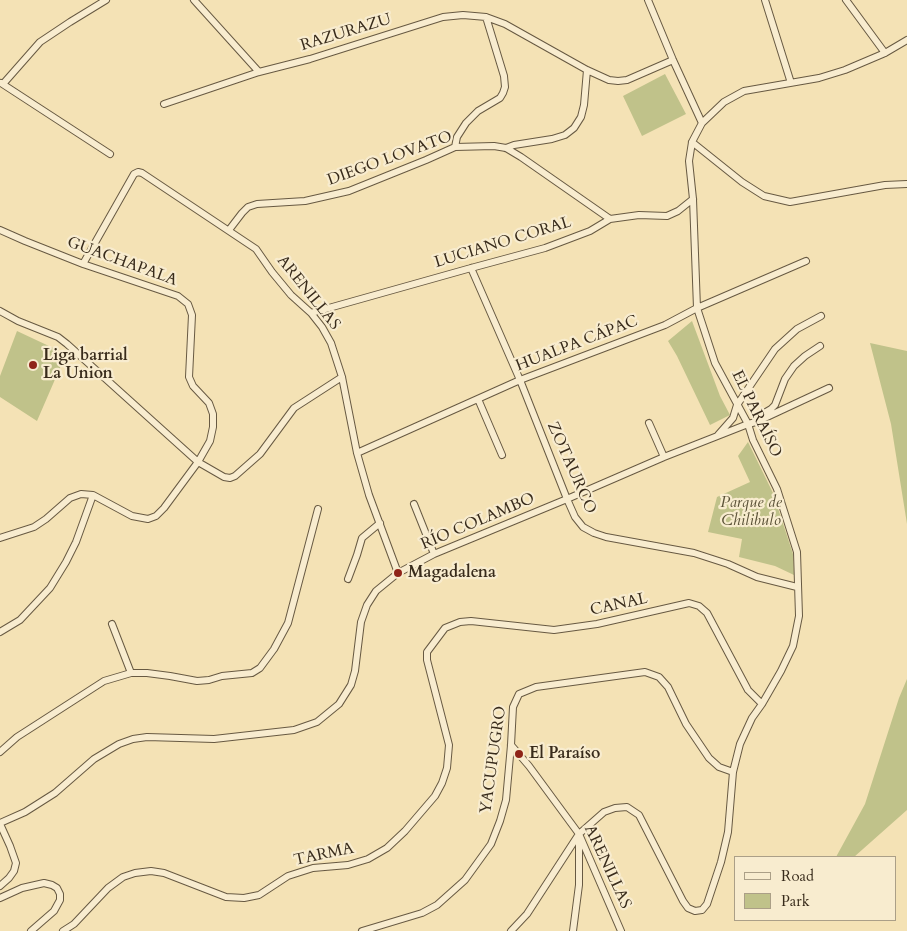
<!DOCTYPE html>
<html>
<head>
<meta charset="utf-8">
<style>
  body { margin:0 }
  #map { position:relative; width:907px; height:931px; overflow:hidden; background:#f4e2b5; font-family:Cardo,serif }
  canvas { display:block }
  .legend { position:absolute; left:734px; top:856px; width:162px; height:65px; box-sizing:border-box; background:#f8eccf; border:1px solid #ab9f87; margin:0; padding:6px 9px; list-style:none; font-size:15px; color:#382b1b }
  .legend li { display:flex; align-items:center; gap:10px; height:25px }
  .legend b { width:25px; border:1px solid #ab9f87 }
</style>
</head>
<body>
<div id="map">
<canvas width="907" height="931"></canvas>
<ul class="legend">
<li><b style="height:6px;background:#f8eccf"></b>Road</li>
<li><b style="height:14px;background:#c0c28a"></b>Park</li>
</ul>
</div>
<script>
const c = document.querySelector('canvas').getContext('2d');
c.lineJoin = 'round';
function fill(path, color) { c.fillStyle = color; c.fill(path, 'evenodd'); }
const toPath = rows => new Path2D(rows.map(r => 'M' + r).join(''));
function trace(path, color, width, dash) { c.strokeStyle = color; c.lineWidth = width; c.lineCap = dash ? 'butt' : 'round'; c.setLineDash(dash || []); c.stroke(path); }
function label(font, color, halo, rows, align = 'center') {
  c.font = font + ' Cardo,serif'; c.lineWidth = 4.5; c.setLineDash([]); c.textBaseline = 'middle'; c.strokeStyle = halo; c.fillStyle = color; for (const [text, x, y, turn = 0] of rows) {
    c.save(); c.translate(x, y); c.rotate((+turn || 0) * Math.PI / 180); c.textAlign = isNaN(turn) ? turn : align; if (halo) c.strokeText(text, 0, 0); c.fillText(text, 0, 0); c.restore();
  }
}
fill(toPath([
  [665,74,686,114,642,136,623,96],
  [692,321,720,396,730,415,710,425,677,356,668,341],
  [17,331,66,354,37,421,0,397,0,376],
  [870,343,907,351,907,524,891,424],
  [748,442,773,493,793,554,794,575,775,566,739,557,742,539,708,532,717,497,750,482,738,456],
  [907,679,907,810,854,857,836,857,865,804,899,698]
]), '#c0c28a');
const minor = toPath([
  [194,0,259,72],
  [648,0,673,60,702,123],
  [765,0,791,83],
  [846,0,885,53],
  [1,83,110,154],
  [3,84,40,42,70,22,106,0],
  [164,104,259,72,310,59,443,17,463,15,486,17,505,24,587,70,609,80,618,81,627,80,673,60],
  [692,142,742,182,764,196,790,202,885,185,907,184],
  [455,147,457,137,466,123,478,111,500,98,503,93,505,87,504,76,486,17],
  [506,148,514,145,552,139,565,135,574,128,581,117,584,105,587,70],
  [0,230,25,241,83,264,178,296,188,304,192,315,189,377,193,386,209,403,213,414,213,427,210,441,198,462,164,508,156,516,148,519,132,516,93,495,81,494,70,498,46,519,34,527,0,538],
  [229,230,242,213,248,207,257,204,305,201,349,191,426,160,455,147,494,146,506,148,521,157,610,219],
  [83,264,134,174,138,172,142,173,256,249,272,272,291,295,311,313,322,327,331,343,342,377,357,453,369,495,398,573],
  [471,268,520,380,567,499,575,517,583,527,594,533,606,537,694,553,728,564,757,577,797,587],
  [0,311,18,321,58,337,67,344,198,462,224,477,230,478,235,476,260,454,294,408,342,377],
  [311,313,471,268,545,248,590,231,610,219,639,215,667,216,678,211,693,199],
  [478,399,502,455],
  [756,422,759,416,771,409,775,405,785,379,794,366,805,356,820,346],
  [649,423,664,457],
  [718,435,733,418,737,405,775,349,797,329,821,316],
  [357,453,520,380,665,325,697,308,806,261],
  [414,504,434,554],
  [348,579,357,555,362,538,380,523],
  [112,624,131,673],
  [0,632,20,620,50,588,66,562,76,542,93,495],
  [511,745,529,766,579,834,621,931],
  [0,752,17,737,104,681,131,673,147,673,170,676,197,681,209,680,222,676,252,673,260,668,274,649,288,623,318,509],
  [0,823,25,812,55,793,94,759,119,744,133,739,147,737,214,739,294,730,317,722,339,704,351,685,355,671,361,622,367,605,376,591,398,573,434,554,567,499,664,457,748,424,756,422,829,388],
  [0,824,10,846,16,863,14,871,9,878,0,886],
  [0,898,22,888,44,883,52,885,57,888,60,894,60,900,54,911,31,931],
  [63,931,74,924,108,888,123,877,135,873,151,871,164,873,226,897,244,898,259,895,288,876,313,868,348,865,368,859,387,848,405,831,435,796,442,783,447,768,449,745,427,660,427,652,445,628,460,622,471,621,554,630,597,624,689,603,699,606,707,613,748,690,762,704],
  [362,931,422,913,437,905,465,880,491,844,500,821,506,800,511,745,513,707,519,694,536,687,645,672,659,677,668,687,686,724,709,758,719,767,733,772],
  [511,931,527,914,579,834,604,812,615,808,627,807,639,815,683,901,688,908,695,911,702,910,707,904,721,862,728,832,733,772,740,744,752,718,762,704,781,671,793,646,799,616,797,552,777,489,753,440,748,424,715,363,697,308,693,199,689,161,692,142,702,123,724,102,744,91,819,78,845,70,885,53,907,40],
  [573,931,579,885,579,838]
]);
trace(minor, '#675942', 8);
trace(minor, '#f8eccf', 6);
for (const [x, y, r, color] of [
  [33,365,5,"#8f2418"],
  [398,573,5,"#8f2418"],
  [519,754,5,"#8f2418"]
]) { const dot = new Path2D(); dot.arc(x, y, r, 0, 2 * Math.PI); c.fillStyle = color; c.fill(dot); trace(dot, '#f8eccf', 2); }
label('16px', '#382b1b', '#f8eccf', [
  ["RAZURAZU",346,33,-17],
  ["DIEGO LOVATO",390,159,-20],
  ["LUCIANO CORAL",503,243,-17],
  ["GUACHAPALA",122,262,20],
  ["ARENILLAS",308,293,51],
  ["HUALPA CÁPAC",577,344,-21],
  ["EL PARAÍSO",756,414,64],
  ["ZOTAURCO",571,468,66],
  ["RÍO COLAMBO",478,522,-23],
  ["CANAL",619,605,-12],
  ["YACUPUGRO",494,760,-82],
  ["TARMA",324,855,-12],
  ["ARENILLAS",607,867,65]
]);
label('bold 16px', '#382b1b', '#f8eccf', [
  ["Liga barrial",43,356],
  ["La Union",43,374],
  ["Magadalena",408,573],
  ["El Paraíso",529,754]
], 'left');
label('italic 16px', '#5a5137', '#f8eccf', [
  ["Parque de",751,503],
  ["Chilibulo",751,521]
]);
</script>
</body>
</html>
